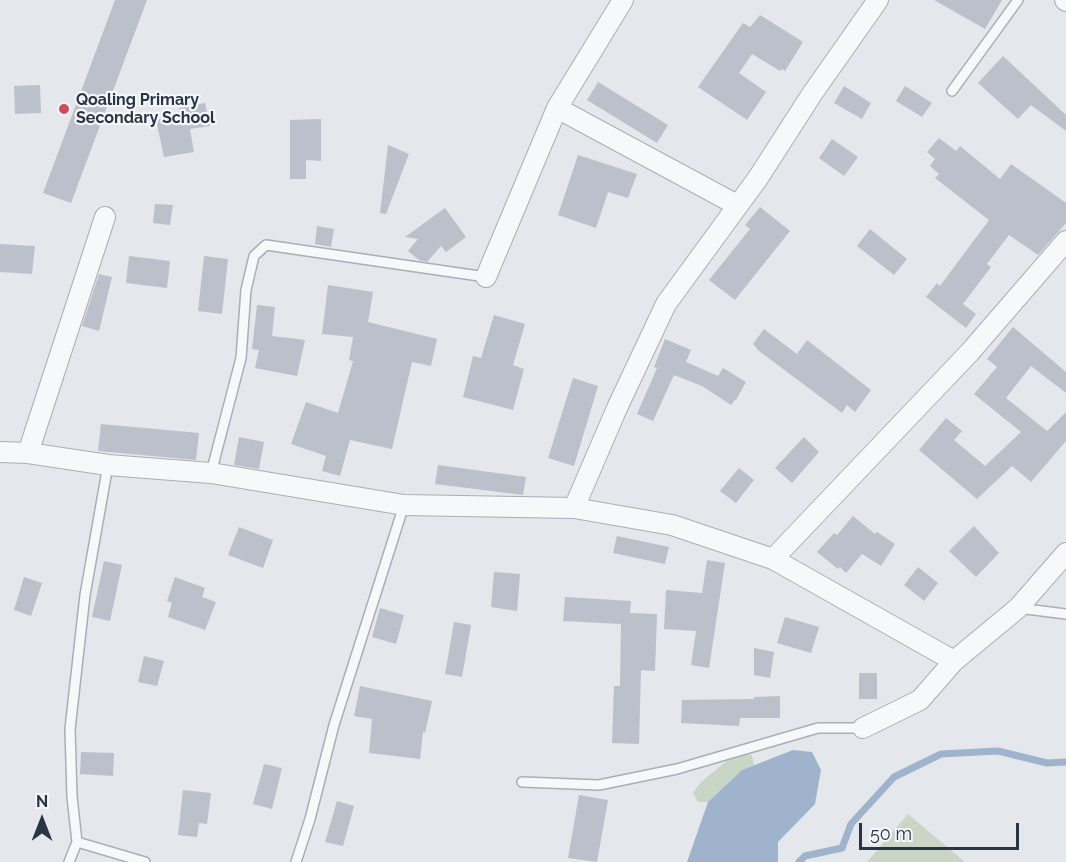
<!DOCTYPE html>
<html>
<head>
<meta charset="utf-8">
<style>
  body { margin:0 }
  #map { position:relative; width:1066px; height:862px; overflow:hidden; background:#e4e7ec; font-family:Raleway,sans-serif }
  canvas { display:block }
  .north { position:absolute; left:12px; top:790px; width:60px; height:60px; -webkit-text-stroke:4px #f4f6f9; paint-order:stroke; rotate:0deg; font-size:16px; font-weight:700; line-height:24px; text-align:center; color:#2b3445 }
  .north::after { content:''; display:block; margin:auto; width:21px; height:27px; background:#2b3445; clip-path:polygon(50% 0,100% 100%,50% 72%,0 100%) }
  .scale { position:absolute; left:859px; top:823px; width:160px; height:27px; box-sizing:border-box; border:3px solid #2b3445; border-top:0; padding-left:8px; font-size:18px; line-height:21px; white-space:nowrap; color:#2b3445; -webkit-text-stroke:4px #f4f6f9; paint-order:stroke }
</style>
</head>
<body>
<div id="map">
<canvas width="1066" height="862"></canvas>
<div class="north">N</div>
<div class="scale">50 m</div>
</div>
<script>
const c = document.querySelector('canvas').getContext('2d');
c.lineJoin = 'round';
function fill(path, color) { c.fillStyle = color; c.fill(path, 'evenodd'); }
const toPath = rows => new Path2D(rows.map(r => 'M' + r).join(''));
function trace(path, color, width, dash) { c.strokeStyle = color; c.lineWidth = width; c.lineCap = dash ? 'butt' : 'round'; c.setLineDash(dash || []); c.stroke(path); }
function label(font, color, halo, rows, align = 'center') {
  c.font = font + ' Raleway,sans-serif'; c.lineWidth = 4.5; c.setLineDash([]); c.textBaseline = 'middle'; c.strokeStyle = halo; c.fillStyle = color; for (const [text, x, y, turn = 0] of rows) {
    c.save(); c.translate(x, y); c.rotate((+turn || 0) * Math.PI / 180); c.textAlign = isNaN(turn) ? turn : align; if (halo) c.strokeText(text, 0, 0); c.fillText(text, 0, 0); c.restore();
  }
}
fill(toPath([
  [743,754,752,755,754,765,742,770,708,802,698,802,693,793,700,783,729,759],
  [908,814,965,862,867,862]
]), '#c9d6c5');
fill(toPath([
  [793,750,812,752,821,770,815,804,778,842,778,862,687,862,708,802,742,770]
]), '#9fb4cc');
trace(toPath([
  [799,862,805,856,842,848,851,824,894,777,941,754,998,751,1047,763,1066,762]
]), '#9fb4cc', 7);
fill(toPath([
  [115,0,147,0,71,203,43,193],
  [934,0,1002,0,985,29],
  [760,15,803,42,785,71,782,69,780,71,752,54,739,73,766,92,747,120,698,87,743,23,750,27],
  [1003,56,1066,115,1066,131,1031,105,1018,119,978,83],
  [598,82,668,125,657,143,587,100],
  [40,85,41,113,15,114,14,86],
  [844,86,871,103,862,119,834,103],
  [905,86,932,103,922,117,896,101],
  [205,103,210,126,190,129,194,152,164,157,156,120,180,115,179,108],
  [321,119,321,161,306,160,306,179,290,179,290,120],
  [939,138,956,151,960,146,1000,179,1011,164,1066,203,1066,223,1038,255,1009,235,987,264,991,267,963,304,976,314,966,328,926,297,937,283,940,286,989,220,935,178,939,174,930,166,935,159,927,152],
  [832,139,858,157,844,176,819,158],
  [388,145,409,154,386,214,380,213],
  [578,155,637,174,628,198,608,192,596,228,558,215],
  [155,204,173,205,170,225,153,223],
  [760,207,790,231,735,300,709,280,750,229,745,225],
  [445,208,466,237,446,252,441,246,427,262,419,260,408,251,418,239,405,237],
  [317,226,334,229,331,247,315,244],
  [870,229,907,259,894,275,857,246],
  [0,244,35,246,32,274,0,272],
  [129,256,170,261,167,288,126,283],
  [204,256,228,259,222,314,198,311],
  [99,274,112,277,99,331,82,326],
  [328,285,373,292,368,322,437,339,431,366,412,362,392,449,350,440,340,476,322,471,326,456,291,444,306,402,338,413,353,361,349,360,353,337,322,334],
  [257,305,275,307,272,336,305,340,297,376,255,368,259,350,252,349],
  [494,315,525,324,513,365,524,369,513,410,463,397,473,356,481,358],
  [1013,327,1066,372,1066,393,1031,366,1006,398,1047,431,1066,412,1066,441,1031,482,1012,466,977,499,919,450,946,418,962,431,954,440,985,466,1021,432,974,394,997,367,987,359],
  [764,329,797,354,807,340,871,390,855,412,847,405,842,413,759,351,753,344],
  [665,339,691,350,686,362,718,376,723,368,746,382,736,400,735,400,731,405,702,386,674,375,653,421,637,414,657,368,654,367],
  [573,378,598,386,574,466,548,458],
  [101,424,199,433,196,460,98,451],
  [239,437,264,442,259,469,234,465],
  [804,437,819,452,792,483,775,468],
  [438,465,526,477,523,495,435,484],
  [739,468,754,480,736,503,720,491],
  [853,516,875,534,877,532,895,544,881,566,862,554,846,573,840,567,838,569,817,552,834,533,837,535],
  [974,526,999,553,976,577,949,551],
  [239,527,273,540,263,568,228,555],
  [617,536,669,547,665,564,613,553],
  [707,560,725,563,709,668,691,665,696,631,664,629,666,590,702,593],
  [104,561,122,565,110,621,92,617],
  [918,567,938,583,924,601,904,585],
  [494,572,520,574,517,611,491,607],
  [24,577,42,583,31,616,14,610],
  [175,577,205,588,202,597,216,602,205,630,168,617,172,603,167,601],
  [565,597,631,601,630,613,657,614,655,671,641,670,639,744,612,743,614,686,620,686,621,624,563,621],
  [380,608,404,615,396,644,372,637],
  [785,617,819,627,811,653,777,643],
  [454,622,471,625,462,677,445,674],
  [754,648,774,652,770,678,754,675],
  [144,656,164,661,157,686,138,682],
  [859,673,877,673,877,699,859,699],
  [360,686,432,701,425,733,423,732,420,759,369,753,372,719,354,716],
  [780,696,780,718,740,718,739,726,681,723,682,700,754,699,754,697],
  [81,752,114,753,113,776,80,774],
  [264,764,282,768,272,809,253,804],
  [183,790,211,793,207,824,199,823,197,837,178,835],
  [579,795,608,800,597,862,568,858],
  [337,801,354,806,343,846,325,842]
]), '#bbc0ca');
const lane = toPath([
  [952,91,1018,0],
  [211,473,241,358,246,290,254,256,266,245,486,277],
  [1018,608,1066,614],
  [522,782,599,785,677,769,818,728,863,728],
  [77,842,145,862],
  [69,862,77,842,72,797,70,729,85,595,108,465],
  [296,862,310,819,334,725,404,505]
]);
const street = toPath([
  [1065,0,1066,1],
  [557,108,737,205],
  [486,277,557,108,623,0],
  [0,452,28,453,108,465,211,473,404,505,574,508,672,525,773,559,954,661],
  [28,453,105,217],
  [574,508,617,408,666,304,758,178,812,94,878,0],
  [773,559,970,352,1066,241],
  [863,728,920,700,954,661,1018,608,1066,553]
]);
trace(lane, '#a9aeb7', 12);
trace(street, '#a9aeb7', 22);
trace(lane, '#f7f8fa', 9);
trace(street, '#f7f8fa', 20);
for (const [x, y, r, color] of [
  [64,109,6,"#d1495b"]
]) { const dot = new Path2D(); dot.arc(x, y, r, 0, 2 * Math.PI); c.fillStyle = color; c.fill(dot); trace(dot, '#f4f6f9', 2); }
label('bold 16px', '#2b3445', '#f4f6f9', [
  ["Qoaling Primary",76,100],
  ["Secondary School",76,118]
], 'left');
</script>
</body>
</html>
